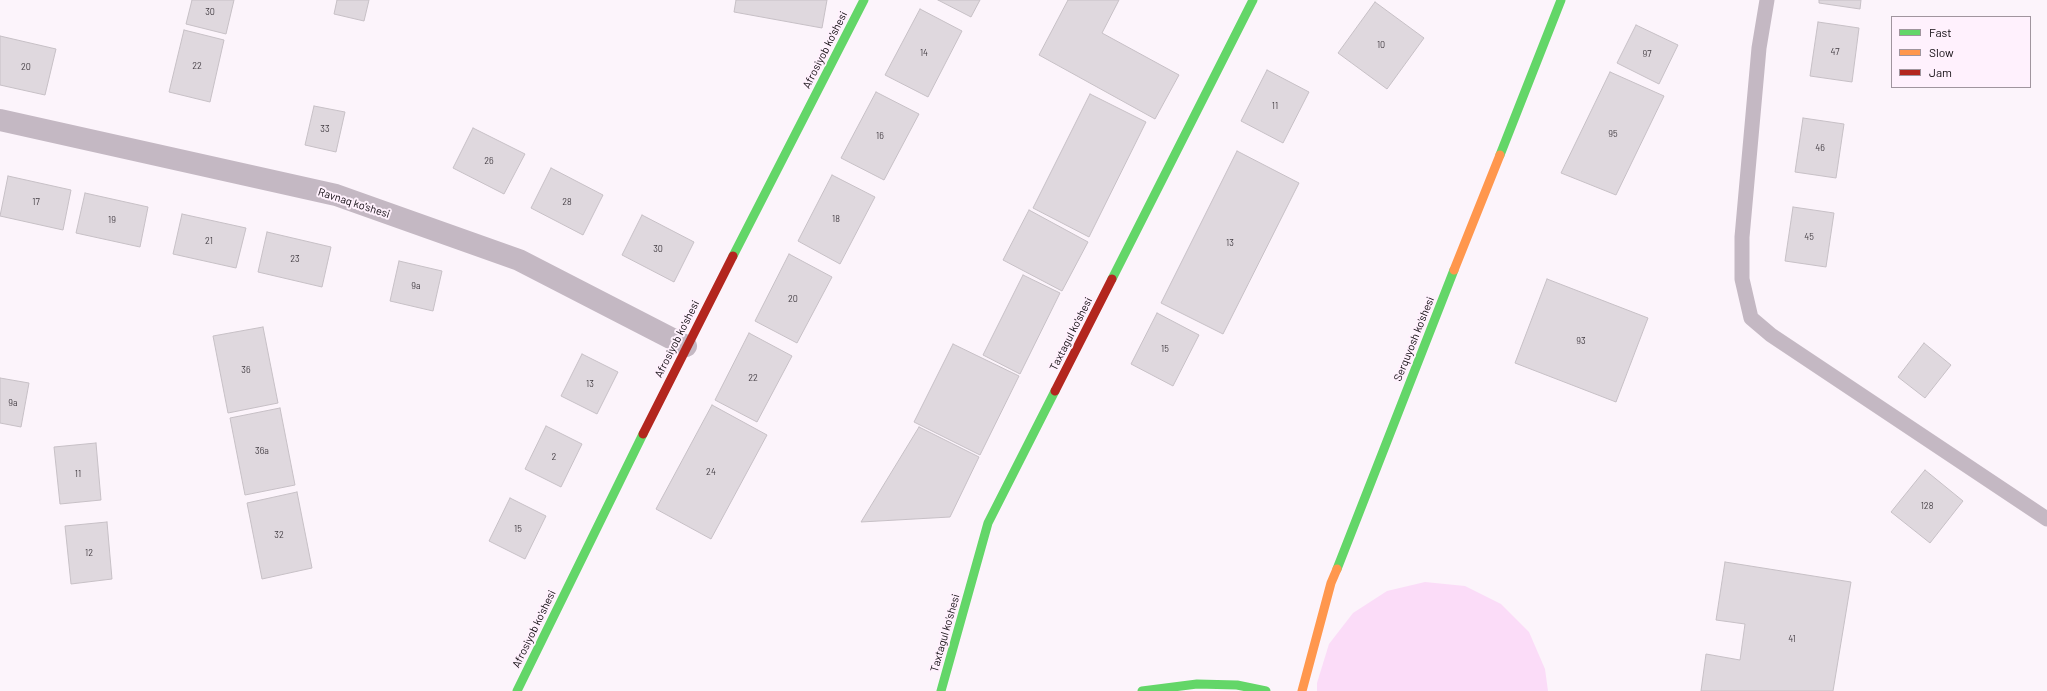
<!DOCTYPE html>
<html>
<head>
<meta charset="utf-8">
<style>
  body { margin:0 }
  #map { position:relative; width:2047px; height:691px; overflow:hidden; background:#fcf4fb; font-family:Barlow,sans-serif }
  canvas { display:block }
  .legend { position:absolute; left:1891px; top:16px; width:140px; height:72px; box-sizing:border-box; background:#fff1fd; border:1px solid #a0959e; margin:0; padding:5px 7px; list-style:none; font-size:12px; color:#110b10 }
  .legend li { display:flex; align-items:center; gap:8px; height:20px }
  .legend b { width:20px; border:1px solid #a0959e }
</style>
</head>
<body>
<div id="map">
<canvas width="2047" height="691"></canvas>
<ul class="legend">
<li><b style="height:5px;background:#63d668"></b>Fast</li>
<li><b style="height:5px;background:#ff974d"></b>Slow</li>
<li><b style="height:5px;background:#b3261e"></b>Jam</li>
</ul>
</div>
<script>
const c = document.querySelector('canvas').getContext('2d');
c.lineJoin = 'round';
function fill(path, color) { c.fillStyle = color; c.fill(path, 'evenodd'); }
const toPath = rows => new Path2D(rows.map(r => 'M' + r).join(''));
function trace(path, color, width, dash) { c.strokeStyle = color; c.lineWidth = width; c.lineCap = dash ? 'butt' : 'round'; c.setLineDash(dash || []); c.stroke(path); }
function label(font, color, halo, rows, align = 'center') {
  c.font = font + ' Barlow,sans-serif'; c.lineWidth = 4; c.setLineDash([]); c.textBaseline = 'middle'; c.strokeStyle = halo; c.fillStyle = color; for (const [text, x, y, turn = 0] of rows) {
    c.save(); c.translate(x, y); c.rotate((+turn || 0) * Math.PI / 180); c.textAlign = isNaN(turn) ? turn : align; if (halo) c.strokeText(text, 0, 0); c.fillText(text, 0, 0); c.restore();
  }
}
fill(toPath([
  [1425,582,1465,586,1501,604,1529,632,1545,669,1548,691,1317,691,1317,683,1329,644,1353,613,1387,591]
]), '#fbdcf8');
const building = toPath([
  [192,0,234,0,226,34,186,24,192,0],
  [337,0,369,0,364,21,334,14,337,0],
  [736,0,827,0,822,28,734,12,736,0],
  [938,0,980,0,971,17,938,0],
  [1068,0,1119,0,1102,33,1179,75,1155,119,1039,55,1068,0],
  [1819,0,1861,0,1860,9,1819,3,1819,0],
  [1375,2,1424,38,1387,89,1338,53,1375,2],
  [920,9,962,31,928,97,885,75,920,9],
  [1818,22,1859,28,1852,82,1810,76,1818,22],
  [1636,25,1678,45,1659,84,1617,63,1636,25],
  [184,30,224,40,210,102,169,92,184,30],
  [0,36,56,49,45,95,0,85,0,36],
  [1267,70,1309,92,1283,143,1241,121,1267,70],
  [1610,72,1664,96,1616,195,1561,173,1610,72],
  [876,92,919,114,884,180,841,158,876,92],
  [1090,94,1146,122,1089,237,1033,208,1090,94],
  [314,106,345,112,336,152,305,145,314,106],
  [1803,118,1844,124,1836,178,1795,172,1803,118],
  [473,128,525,154,504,194,453,168,473,128],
  [1237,151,1299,183,1223,334,1161,303,1237,151],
  [551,168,603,195,583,235,531,208,551,168],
  [832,175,875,197,840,264,798,241,832,175],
  [8,176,71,190,63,230,0,216,8,176],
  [85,193,148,207,140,247,76,233,85,193],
  [1793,207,1834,213,1826,267,1785,261,1793,207],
  [1029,210,1088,242,1062,291,1003,260,1029,210],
  [182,214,246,228,236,268,173,254,182,214],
  [642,215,694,242,674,282,622,255,642,215],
  [267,232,331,247,322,287,258,272,267,232],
  [789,254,832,277,797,343,755,321,789,254],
  [399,261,442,271,433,311,390,301,399,261],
  [1023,275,1060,293,1020,374,983,355,1023,275],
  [1547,279,1648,318,1616,402,1515,363,1547,279],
  [1157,313,1199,335,1173,386,1131,364,1157,313],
  [263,327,278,403,228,413,213,336,263,327],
  [749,333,792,356,757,422,715,400,749,333],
  [1924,343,1951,365,1925,398,1898,377,1924,343],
  [953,344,1019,376,980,455,914,422,953,344],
  [582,354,618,372,597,414,561,396,582,354],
  [0,378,29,383,21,427,0,423,0,378],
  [712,405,767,435,711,539,656,509,712,405],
  [280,408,295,485,245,495,230,418,280,408],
  [546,426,582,444,561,487,525,469,546,426],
  [919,427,979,457,950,517,861,522,919,427],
  [96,443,101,500,60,504,54,447,96,443],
  [1925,470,1963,501,1930,543,1891,512,1925,470],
  [297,492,312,568,262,579,247,503,297,492],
  [510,498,546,516,525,559,489,541,510,498],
  [107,522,112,579,71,584,65,526,107,522],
  [1725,562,1851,582,1833,691,1701,691,1706,654,1740,660,1745,624,1716,620,1725,562]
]);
fill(building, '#dfd8de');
trace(building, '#c7c0c6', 1);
trace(toPath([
  [1767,0,1759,48,1742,237,1742,279,1751,318,1771,335,2047,519]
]), '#c4b8c3', 15);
trace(toPath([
  [0,120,336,195,519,260,686,346]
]), '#c4b8c3', 22);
trace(toPath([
  [1500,155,1561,0],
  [733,256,864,0],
  [1112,279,1253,0],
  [1337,569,1454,270],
  [517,691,643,434],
  [941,691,988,523,1055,391],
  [1142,691,1197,684,1237,685,1266,691]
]), '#63d668', 9);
trace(toPath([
  [1454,270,1500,155],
  [1302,691,1331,583,1337,569]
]), '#ff974d', 9);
trace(toPath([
  [1055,391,1112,279],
  [643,434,733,256]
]), '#b3261e', 9);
label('9px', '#443e44', null, [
  ["30",210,12],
  ["10",1381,45],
  ["47",1835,52],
  ["14",924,53],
  ["97",1647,54],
  ["22",197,66],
  ["20",26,67],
  ["11",1275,106],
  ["33",325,129],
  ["95",1613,134],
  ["16",880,136],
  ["46",1820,148],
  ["26",489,161],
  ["17",36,202],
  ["28",567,202],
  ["18",836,219],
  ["19",112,220],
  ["45",1809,237],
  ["21",209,241],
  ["13",1230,243],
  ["30",658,249],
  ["23",295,259],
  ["9a",416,286],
  ["20",793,299],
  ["93",1581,341],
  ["15",1165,349],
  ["36",246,370],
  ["22",753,378],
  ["13",590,384],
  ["9a",13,403],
  ["36a",262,451],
  ["2",554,457],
  ["24",711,472],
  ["11",78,474],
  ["128",1927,506],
  ["15",518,529],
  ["32",279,535],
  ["12",89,553],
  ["41",1792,639]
]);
label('11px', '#110b10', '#fff1fd', [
  ["Afrosiyob ko'shesi",825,50,-63],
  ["Ravnaq ko'shesi",354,203,18],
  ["Taxtagul ko'shesi",1071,334,-63],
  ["Afrosiyob ko'shesi",677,339,-63],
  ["Serquyosh ko'shesi",1414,339,-68],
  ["Afrosiyob ko'shesi",534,629,-64],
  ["Taxtagul ko'shesi",945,633,-74]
]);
</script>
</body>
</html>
